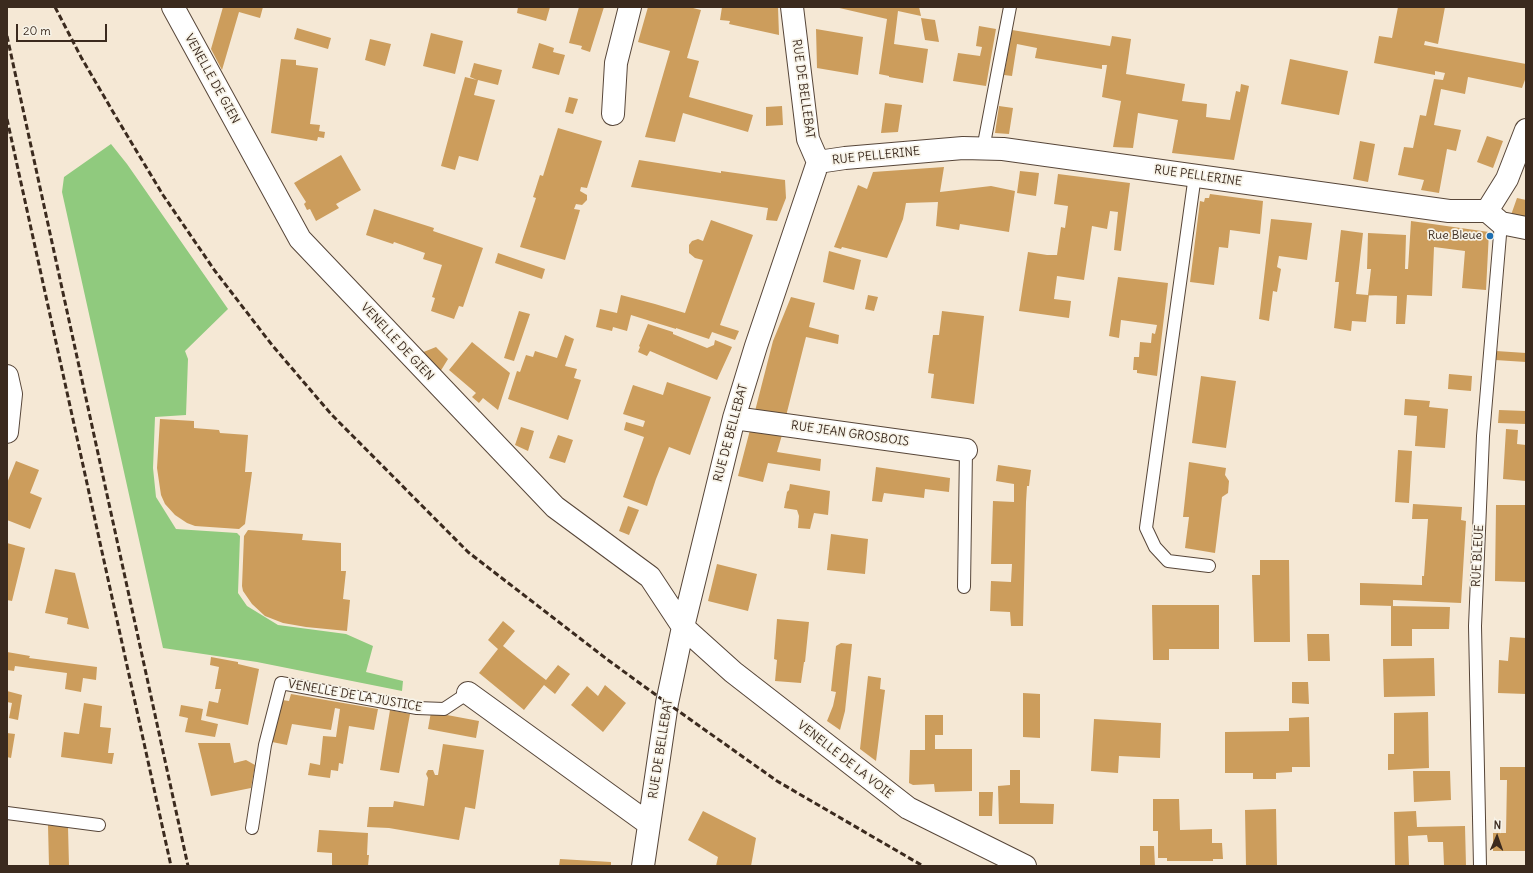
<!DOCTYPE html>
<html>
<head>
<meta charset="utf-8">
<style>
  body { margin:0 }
  #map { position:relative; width:1533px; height:873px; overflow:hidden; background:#f5e8d5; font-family:Delius,sans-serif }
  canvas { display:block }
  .frame { position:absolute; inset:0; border:8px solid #3b2a1e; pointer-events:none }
  .north { position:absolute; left:1477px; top:817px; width:40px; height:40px; -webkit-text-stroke:3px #f7f3e8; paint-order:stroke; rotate:2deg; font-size:11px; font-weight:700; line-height:16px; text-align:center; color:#3b2a1e }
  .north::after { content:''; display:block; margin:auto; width:14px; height:18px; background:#3b2a1e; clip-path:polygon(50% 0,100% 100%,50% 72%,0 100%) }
  .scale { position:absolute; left:16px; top:24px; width:91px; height:18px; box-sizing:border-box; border:2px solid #3b2a1e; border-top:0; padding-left:5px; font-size:12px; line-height:14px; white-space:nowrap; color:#3b2a1e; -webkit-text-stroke:3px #f7f3e8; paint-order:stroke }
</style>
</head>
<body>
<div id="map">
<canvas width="1533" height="873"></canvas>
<div class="frame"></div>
<div class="north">N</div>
<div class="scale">20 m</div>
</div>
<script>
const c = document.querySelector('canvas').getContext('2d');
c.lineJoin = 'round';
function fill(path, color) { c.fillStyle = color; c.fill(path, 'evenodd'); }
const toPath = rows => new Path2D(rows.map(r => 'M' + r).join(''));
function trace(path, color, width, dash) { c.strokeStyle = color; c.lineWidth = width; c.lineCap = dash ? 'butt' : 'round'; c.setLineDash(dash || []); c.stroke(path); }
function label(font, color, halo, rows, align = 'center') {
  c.font = font + ' Delius,sans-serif'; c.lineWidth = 3.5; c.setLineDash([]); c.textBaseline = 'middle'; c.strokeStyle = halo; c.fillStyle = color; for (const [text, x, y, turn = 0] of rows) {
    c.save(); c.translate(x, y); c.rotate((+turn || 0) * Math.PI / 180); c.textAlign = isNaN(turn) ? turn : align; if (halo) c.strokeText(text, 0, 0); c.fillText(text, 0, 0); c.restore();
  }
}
fill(toPath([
  [111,144,127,164,228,309,185,351,188,359,186,415,155,417,153,468,156,497,176,529,237,533,240,536,238,593,247,606,278,625,346,634,373,646,366,672,403,681,402,691,257,662,163,648,62,192,64,177]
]), '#90ca7e');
fill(toPath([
  [223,7,263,7,260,18,239,12,222,70,211,49],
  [518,7,550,7,546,21,517,13],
  [579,7,604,7,590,52,581,49,582,46,569,43],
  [648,7,689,7,701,10,687,58,699,61,689,97,753,115,748,132,683,113,675,142,645,137,670,51,638,42],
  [722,7,778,7,779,35,729,24,730,21,720,20],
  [835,7,919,7,921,16,898,11,894,44,928,49,923,83,889,77,889,76,879,74,887,19],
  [1398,7,1445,7,1438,44,1425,41,1424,45,1526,64,1526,77,1522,88,1468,77,1465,94,1441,89,1434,125,1461,130,1456,151,1447,149,1439,193,1421,190,1424,180,1398,175,1404,147,1413,148,1420,115,1426,116,1434,79,1443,80,1445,73,1435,71,1435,75,1374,63,1379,36,1392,38],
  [921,18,935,20,939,42,925,40],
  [979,26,996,29,986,86,953,81,958,53,980,56,982,47,976,46],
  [297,28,331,38,328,49,294,39],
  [816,29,863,37,858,75,817,68],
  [1012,30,1110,46,1112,36,1131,39,1126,74,1185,84,1182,101,1207,104,1206,117,1230,120,1236,91,1240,92,1241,84,1249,86,1234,160,1172,153,1178,120,1138,113,1133,148,1113,147,1121,101,1102,97,1107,65,1102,65,1102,69,1035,58,1037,48,1017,44,1012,76,1004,75],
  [431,33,463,41,455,74,423,66],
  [370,39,391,44,385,66,365,60],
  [539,43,554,48,553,52,565,55,559,75,532,68],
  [281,59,296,60,296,65,318,68,310,124,320,125,319,131,325,132,324,138,318,137,317,141,271,133],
  [1290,59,1348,71,1339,115,1281,104],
  [474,63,502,70,498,85,478,80,474,95,495,100,478,161,459,156,455,170,441,166,465,77,477,80,470,77],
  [569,97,578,99,573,114,565,112],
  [885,103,902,105,898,132,881,133],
  [782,106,783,125,766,126,766,107],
  [999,106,1013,108,1009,134,995,133],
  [558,128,602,141,587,188,581,187,580,191,587,195,587,200,582,205,576,204,574,209,580,210,565,260,520,247,536,198,533,197,540,175,543,176],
  [1487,136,1503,141,1493,168,1477,162],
  [1360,141,1375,144,1368,182,1353,179],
  [341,155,361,190,336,204,339,208,316,221,310,209,307,210,304,204,306,202,294,183],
  [639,160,721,173,721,171,785,180,786,198,777,221,766,220,768,208,631,187],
  [944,167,940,192,991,186,1015,191,1009,232,960,224,959,230,936,226,938,202,906,203,903,219,887,258,842,247,841,249,834,247,858,185,867,189,873,172],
  [1020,171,1039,173,1036,196,1017,193],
  [1058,174,1130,183,1121,251,1114,250,1118,212,1110,211,1107,229,1092,226,1084,280,1057,276,1054,299,1071,301,1069,318,1019,311,1028,252,1047,255,1057,255,1061,227,1065,228,1068,206,1054,204],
  [1210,194,1263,201,1260,234,1230,230,1228,248,1219,247,1214,285,1190,282,1200,201,1204,202,1205,198,1209,198],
  [1517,198,1526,200,1526,219,1511,215],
  [374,209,434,228,433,231,483,248,463,307,459,306,454,319,431,311,435,298,432,297,442,265,423,259,425,253,394,242,393,244,366,235],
  [1271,219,1312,223,1307,260,1279,256,1277,267,1281,269,1277,292,1273,291,1269,321,1259,319],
  [711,220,753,235,720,325,739,331,735,340,712,332,709,339,676,328,676,329,631,315,627,331,613,327,612,331,596,327,600,309,617,313,621,295,655,304,685,313,703,260,695,258,689,253,689,245,692,241,698,239,703,241],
  [1411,221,1489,232,1486,290,1462,288,1465,251,1434,247,1432,296,1407,295,1405,324,1396,324,1397,296,1368,295,1369,295,1366,322,1352,321,1351,331,1334,328,1339,282,1335,282,1341,230,1363,233,1356,294,1368,295,1371,269,1367,269,1368,233,1406,235,1405,269,1408,269],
  [829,251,861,260,854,290,823,282],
  [498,253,545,269,542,279,495,263],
  [1118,277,1168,283,1157,376,1137,373,1137,370,1133,370,1134,357,1139,357,1140,342,1151,343,1152,333,1155,334,1157,325,1121,320,1119,338,1109,336],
  [868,295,878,297,874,311,865,309],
  [791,297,815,303,809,327,839,335,838,344,806,337,785,420,755,411,773,341],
  [519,311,530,314,514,361,504,358],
  [942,311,984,316,974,404,931,398,934,374,928,373,933,335,939,335],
  [648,324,673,332,673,334,707,348,714,345,715,340,732,347,717,380,650,351,647,356,638,352,640,347,639,346],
  [565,335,574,339,565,366,577,369,574,378,581,380,568,420,508,399,517,371,520,372,526,355,533,357,535,351,557,358],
  [472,342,510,373,498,410,483,398,479,403,472,397,476,393,449,370],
  [436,347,448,359,440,372,421,353],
  [1496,351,1526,353,1526,362,1495,360],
  [1449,374,1472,376,1471,391,1448,389],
  [1201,376,1236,381,1226,448,1192,443],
  [667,382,711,397,690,455,669,447,656,479,647,506,623,497,644,437,624,430,626,422,643,427,645,421,623,414,633,385,663,395],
  [1405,399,1430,401,1429,407,1448,409,1445,448,1415,446,1417,416,1404,415],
  [1499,410,1526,411,1526,424,1498,423],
  [160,419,194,421,194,428,219,430,220,433,248,435,245,472,252,472,245,524,239,529,195,526,187,523,175,515,165,504,161,495,157,468],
  [521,427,534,431,528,451,515,445],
  [1506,429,1518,430,1517,444,1526,445,1526,481,1503,479],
  [750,430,782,435,777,452,821,459,820,471,768,463,763,482,738,476],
  [558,435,573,440,565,463,549,458],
  [1398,450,1412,451,1409,503,1395,502],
  [16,461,39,470,30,493,42,498,30,529,7,520,7,483],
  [1189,462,1226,468,1225,475,1229,481,1228,493,1222,497,1215,553,1185,548,1189,517,1183,517],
  [998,465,1031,470,1029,486,1027,486,1026,502,1023,626,1011,626,1010,612,990,611,991,581,1011,582,1012,564,991,564,993,501,1014,502,1014,484,996,481],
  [876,467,950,478,949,492,925,489,924,498,884,493,882,502,872,501],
  [790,484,830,491,828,515,814,513,810,529,798,528,799,516,797,510,784,508,787,492,789,490],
  [1413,504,1462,507,1461,520,1466,521,1461,603,1393,600,1393,606,1360,605,1360,583,1422,585,1422,576,1424,576,1428,519,1412,519],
  [1496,505,1526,505,1526,582,1495,581],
  [628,506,639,510,629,535,619,531],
  [248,530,303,534,302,540,341,543,341,571,346,571,343,599,350,600,347,631,306,627,283,623,265,616,252,604,243,591,242,586,244,536],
  [831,534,868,539,865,574,827,570],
  [7,543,25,548,12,601,7,600],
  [1260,560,1289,560,1290,642,1254,642,1252,575,1260,575],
  [717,564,757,574,748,611,708,601],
  [55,569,75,573,89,629,67,624,68,618,45,613],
  [1152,605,1219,605,1219,649,1169,649,1169,660,1153,660],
  [1391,606,1450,607,1449,629,1412,629,1412,646,1391,646],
  [777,619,809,622,805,662,804,662,801,683,775,681,777,660,774,659],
  [503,621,515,631,503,646,524,663,546,680,558,665,570,674,555,694,544,685,524,710,479,673,498,649,488,640],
  [1307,634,1329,634,1330,661,1308,661],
  [1510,637,1526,638,1526,694,1498,693,1499,660,1508,661],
  [841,643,852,644,845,711,840,730,827,721,833,706,836,692,831,691,836,646],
  [7,652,30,656,29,658,97,667,96,680,83,678,81,692,65,689,67,673,15,666,14,671,7,670],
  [211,657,238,662,238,664,259,669,248,725,206,716,209,701,218,703,221,689,215,689,219,667,210,665],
  [1434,658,1435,696,1384,697,1383,659],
  [868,676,881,678,880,689,885,690,876,761,860,749],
  [1292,682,1308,682,1309,704,1292,703],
  [605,685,626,703,603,732,571,705,587,686,598,696],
  [7,691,22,695,18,720,9,718,12,703,7,702],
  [1023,693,1040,694,1040,738,1023,737],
  [291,694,378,709,374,730,349,726,343,764,339,763,338,771,331,770,330,778,308,775,310,763,320,765,323,736,336,737,340,709,335,708,331,730,292,724,287,745,272,742,282,700,289,701],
  [84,703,102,706,100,727,111,728,108,753,114,753,112,764,61,757,64,732,79,734],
  [181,705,203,709,201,720,218,724,215,737,185,732,188,718,179,716],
  [390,710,410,714,399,773,380,770],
  [431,712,479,721,476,738,428,729],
  [1428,712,1429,768,1388,770,1388,754,1394,754,1394,713],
  [925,715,943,715,943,735,935,735,935,749,972,749,972,791,935,792,934,784,913,785,909,783,910,750,925,750],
  [1309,717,1310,767,1292,767,1292,772,1276,773,1276,779,1253,779,1253,773,1225,773,1225,732,1289,731,1289,718],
  [1094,719,1161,723,1160,758,1119,756,1118,773,1091,771],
  [7,733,15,734,11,758,7,757],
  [198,743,230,743,234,763,246,760,255,765,251,788,211,796],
  [443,744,484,750,475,809,465,807,459,840,389,828,367,827,369,807,393,807,394,801,424,806,428,778,426,774,428,770,433,770,435,775,438,775],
  [1500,767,1526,767,1526,851,1493,851,1493,833,1506,833,1507,780,1500,780],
  [1010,770,1020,770,1020,803,1054,804,1053,824,999,824,998,786,1010,785],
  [1413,771,1450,771,1451,800,1414,802],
  [979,792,993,792,992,816,979,816],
  [1153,799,1179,799,1180,830,1212,829,1212,843,1222,843,1223,859,1213,859,1213,861,1167,861,1167,858,1158,858,1158,831,1153,831],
  [1276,809,1277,866,1246,866,1245,810],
  [703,811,756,838,751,866,716,866,718,857,688,840],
  [1416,811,1417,827,1465,826,1466,866,1444,865,1443,842,1428,842,1427,835,1408,836,1409,865,1395,865,1394,812],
  [48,825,68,827,69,866,49,866],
  [319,830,368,833,367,855,369,855,368,866,332,866,332,853,317,852],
  [1140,846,1154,846,1155,866,1140,866],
  [560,859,611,862,611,866,559,866]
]), '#cc9d5c');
const service = toPath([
  [983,149,1010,7],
  [1195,175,1146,528,1155,547,1168,561,1209,566],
  [964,587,966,450],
  [7,813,99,825],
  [252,828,265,745,281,683,417,708,444,709,468,693],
  [1480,866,1475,626,1483,436,1501,223]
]);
const minor = toPath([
  [173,7,300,239,555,507,650,577,683,627,733,672,908,808,1025,866],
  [613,114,616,63,630,7],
  [818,162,845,158,963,148,1003,149,1449,211,1487,211,1507,179,1526,130],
  [1487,211,1501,223,1526,228],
  [7,376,11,394,7,432],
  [734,418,966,450],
  [468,693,649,824],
  [643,866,667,703,683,627,734,418,756,346,818,162,808,139,792,7]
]);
trace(service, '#574639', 14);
trace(minor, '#574639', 24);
trace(service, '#fff', 12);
trace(minor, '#fff', 22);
trace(toPath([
  [55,7,81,57,116,117,163,195,215,271,272,345,331,414,468,552,608,660,667,703,777,781,923,866],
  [7,36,188,866],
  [7,119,171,866]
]), '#3b2a1e', 3, [6, 3]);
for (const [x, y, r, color] of [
  [1490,236,4,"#1f6fb2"]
]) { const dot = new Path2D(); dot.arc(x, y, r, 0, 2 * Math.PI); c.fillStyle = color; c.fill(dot); trace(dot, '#f7f3e8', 1.5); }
label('12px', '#3b2a1e', '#f7f3e8', [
  ["VENELLE DE GIEN",212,79,61],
  ["RUE DE BELLEBAT",803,89,82],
  ["RUE PELLERINE",876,156,-6],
  ["RUE PELLERINE",1198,176,8],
  ["VENELLE DE GIEN",397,342,47],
  ["RUE DE BELLEBAT",731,433,-75],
  ["RUE JEAN GROSBOIS",850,434,8],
  ["RUE BLEUE",1478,556,-87],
  ["VENELLE DE LA JUSTICE",355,696,10],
  ["RUE DE BELLEBAT",661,749,-81],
  ["VENELLE DE LA VOIE",845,760,38]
]);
label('12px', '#3b2a1e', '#f7f3e8', [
  ["Rue Bleue",1482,236]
], 'right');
</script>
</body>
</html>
